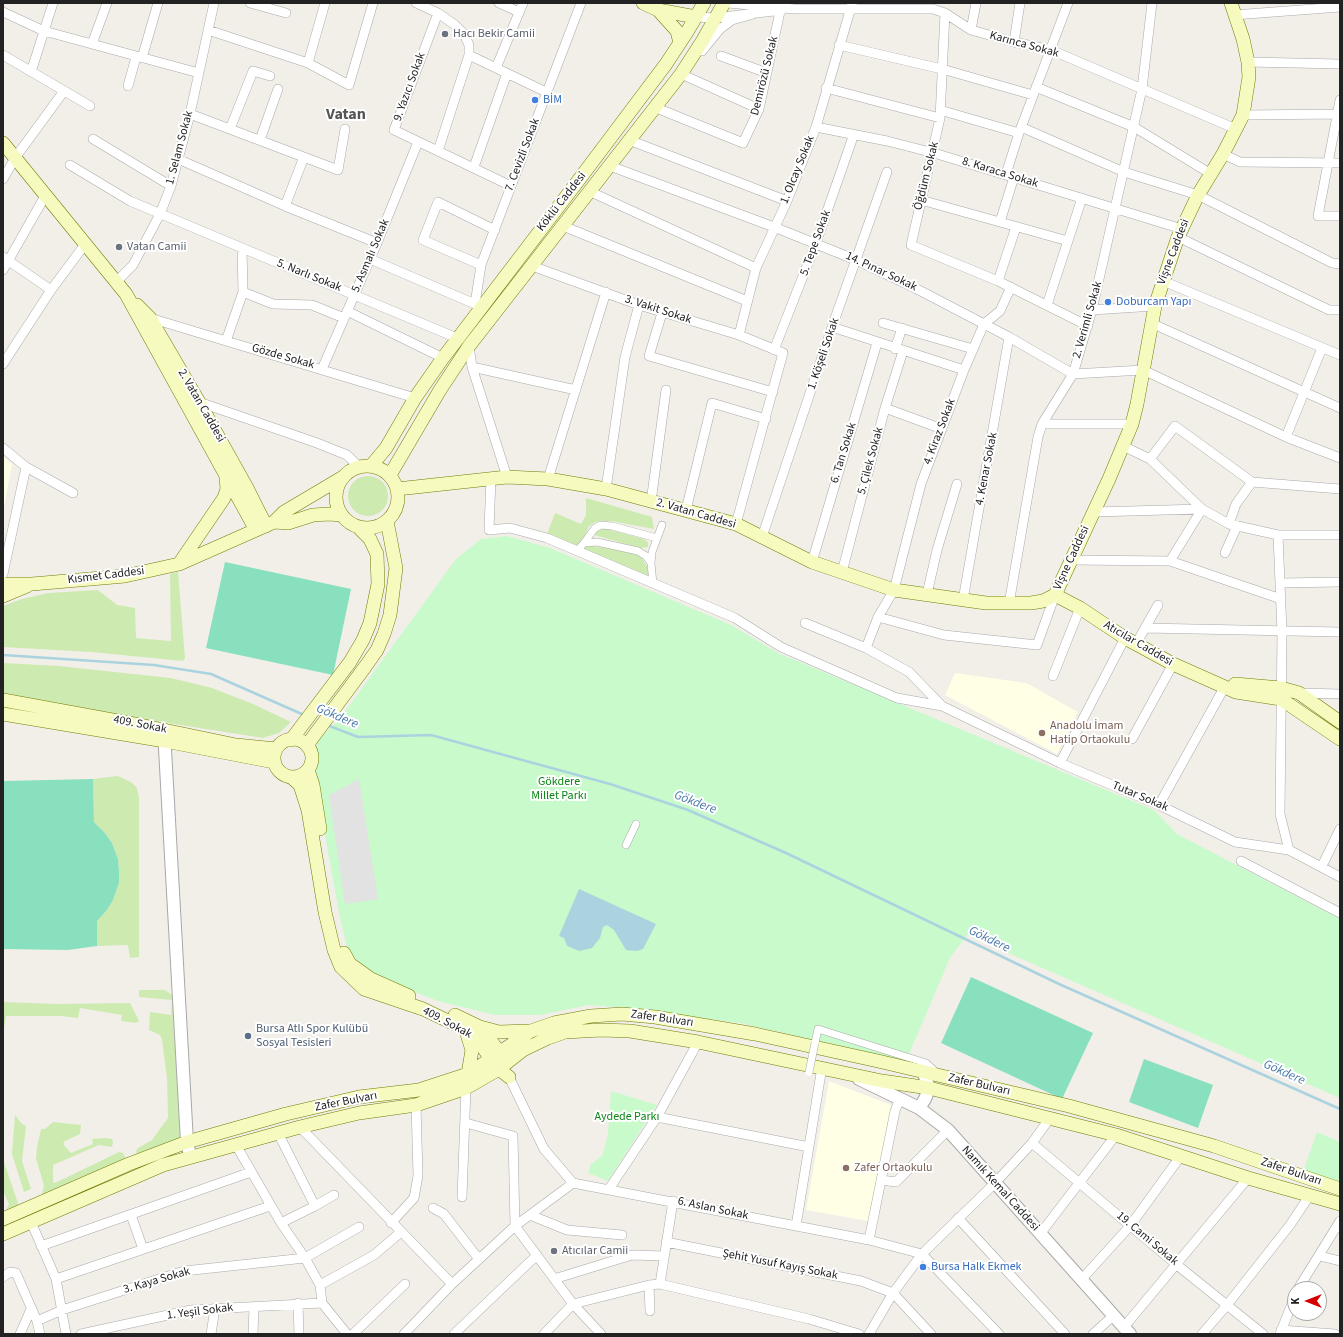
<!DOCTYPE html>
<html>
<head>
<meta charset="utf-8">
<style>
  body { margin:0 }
  #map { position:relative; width:1343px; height:1337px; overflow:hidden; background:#f2efe9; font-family:"Source Sans 3",sans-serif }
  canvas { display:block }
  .frame { position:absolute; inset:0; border:4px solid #222; pointer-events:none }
  .north { position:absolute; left:1287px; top:1281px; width:40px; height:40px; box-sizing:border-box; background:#fff; border:1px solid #a7a7a7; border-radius:50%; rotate:270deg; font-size:11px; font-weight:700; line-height:16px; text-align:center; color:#222 }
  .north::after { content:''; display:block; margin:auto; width:14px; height:18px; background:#d40000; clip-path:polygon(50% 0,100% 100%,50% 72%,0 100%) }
</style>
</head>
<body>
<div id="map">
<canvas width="1343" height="1337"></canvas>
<div class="frame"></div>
<div class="north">K</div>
</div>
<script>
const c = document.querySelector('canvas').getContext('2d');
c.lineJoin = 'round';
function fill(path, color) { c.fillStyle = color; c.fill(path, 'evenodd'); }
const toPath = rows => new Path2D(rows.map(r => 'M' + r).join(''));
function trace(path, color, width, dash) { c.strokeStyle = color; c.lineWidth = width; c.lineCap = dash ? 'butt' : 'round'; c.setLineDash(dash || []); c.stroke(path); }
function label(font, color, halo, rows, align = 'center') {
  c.font = font + ' "Source Sans 3",sans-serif'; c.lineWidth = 4; c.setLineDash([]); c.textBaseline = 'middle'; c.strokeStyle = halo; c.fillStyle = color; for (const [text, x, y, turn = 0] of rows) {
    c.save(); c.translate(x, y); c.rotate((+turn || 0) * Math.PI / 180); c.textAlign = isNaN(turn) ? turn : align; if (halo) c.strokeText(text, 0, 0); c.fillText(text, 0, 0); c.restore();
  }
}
fill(toPath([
  [3,456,12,464,3,513],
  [955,673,1026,683,1078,712,1057,754,945,695],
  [829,1081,891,1105,868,1221,806,1210]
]), '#ffffe5');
fill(toPath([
  '348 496a20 20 0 1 1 40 0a20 20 0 1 1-40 0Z',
  [586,498,652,517,654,529,611,521,596,522,589,526,582,542,574,546,547,534,555,513,581,524,586,515],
  [603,528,644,539,648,542,648,547,640,548,594,535,593,532],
  [592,546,623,550,641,557,647,566,650,581,581,551,585,547],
  [178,572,185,658,183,661,91,652,3,647,3,606,22,599,48,593,98,590,117,605,135,608,136,638,171,641,170,574],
  [3,663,59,666,171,678,212,688,253,704,291,722,279,733,263,738,3,697],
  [118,776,131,782,137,788,139,798,139,957,130,958,128,945,97,946,97,921,107,910,113,900,119,883,119,871,118,859,112,843,105,833,94,822,93,779],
  [139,990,165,990,175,997,181,1143,138,1157,136,1151,138,1148,152,1140,168,1118,167,1078,162,1040,160,1035,149,1030,150,1012,171,1015,172,1000,139,997],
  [3,1002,57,1004,130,1003,139,1021,136,1023,121,1021,122,1015,80,1008,78,1018,61,1016,6,1016,3,1035],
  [15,1115,22,1124,26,1126,22,1161,31,1189,24,1192,12,1154],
  [53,1122,81,1125,80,1134,65,1141,63,1144,71,1153,93,1144,92,1139,106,1138,112,1139,113,1142,112,1147,99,1145,53,1165,53,1182,55,1183,119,1152,123,1153,127,1161,41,1197,44,1185,36,1159,37,1147,41,1129,45,1129],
  [3,1159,20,1209,5,1213,9,1204,3,1191]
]), '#cdebb0');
fill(toPath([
  [507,536,550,548,731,625,778,653,1154,810,1177,834,1340,919,1340,1098,967,935,950,958,906,1061,740,1023,617,1007,589,1005,540,1015,495,1015,438,1001,399,986,369,972,356,959,347,947,340,918,314,775,318,755,317,742,341,717,456,559,481,539],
  [611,1091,657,1105,608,1181,588,1173,591,1164,602,1156,608,1135],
  [1317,1132,1340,1142,1340,1185,1303,1172]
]), '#c8facc');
fill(toPath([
  [225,562,351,589,333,675,206,648],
  [93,779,94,822,105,833,112,843,118,859,119,871,119,883,113,900,107,910,97,921,97,946,68,950,3,949,3,781],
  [971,977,1093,1033,1062,1099,941,1043],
  [1144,1059,1213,1085,1198,1128,1129,1102]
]), '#88e0be');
fill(toPath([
  [359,779,378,899,345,904,329,795]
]), '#e2e2e2');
fill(toPath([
  [579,889,656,924,643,949,637,951,626,950,614,930,607,925,603,927,600,938,592,948,579,951,567,946,564,938,559,936]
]), '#aad3df');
trace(toPath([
  [3,655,154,665,211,674,304,715],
  [327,725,358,737,431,735,610,784,688,810,786,853,1059,984,1340,1109]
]), '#aad3df', 2.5);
const pedestrian = toPath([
  [584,543,595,528,601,525,612,526,657,538],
  [577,551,584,543,597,542,638,551,646,556,651,563,653,584],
  [651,563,652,552,662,525],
  [626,845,636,824],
  [815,1043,818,1029,926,1063,937,1073]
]);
const minor = toPath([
  [250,3,286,13],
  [416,3,438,13,455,25,464,34,469,45,469,55,546,92],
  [499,3,519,12],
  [728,3,795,9,933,9,945,13,971,30,1014,42,1051,50,1236,129],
  [3,12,44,31,199,73],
  [438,13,394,130,511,186],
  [945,13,940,118,911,245,998,281,1088,326],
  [1234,15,1340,7],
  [696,17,715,18,782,10],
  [208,30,308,63,349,85,373,3],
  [971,30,976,3],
  [1014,42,1020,3],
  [92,44,107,3],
  [839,45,942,69,1033,95],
  [702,51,720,29,732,20,757,13],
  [3,55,90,106],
  [721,56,767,73],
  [142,58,158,3],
  [1248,62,1340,64],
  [308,63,325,3],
  [496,68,523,3],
  [684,71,681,74,759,109],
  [31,72,53,3],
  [128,86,136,57],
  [1036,87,1134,127,1211,174],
  [826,88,940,118],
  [1340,100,1318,216,1340,216],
  [654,107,743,143,759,109,781,7],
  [940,110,1019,133],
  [190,114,338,170,345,129],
  [1243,115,1340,114],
  [816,127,887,141,934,153,1182,229],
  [1021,127,1124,172,1198,195,1332,263,1340,264],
  [230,129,253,71,270,76],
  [93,139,171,186],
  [260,140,278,89],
  [629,140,787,201],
  [438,151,469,55],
  [1223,154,1240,162,1340,163],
  [178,159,285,206,377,243],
  [70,165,130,201,457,338],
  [610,166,774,227,856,260,915,288,1009,337,1073,374,1143,370,1286,437,1340,458],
  [474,167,507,73],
  [1006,174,1019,133,1068,3],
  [3,179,15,158,64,91],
  [591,192,756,268],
  [921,200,1068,241],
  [285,206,304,157],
  [1000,222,1014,177],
  [563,226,747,301],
  [1178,237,1329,310,1340,310],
  [3,257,51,290],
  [370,259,475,304],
  [481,265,423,240,438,202,495,230],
  [532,266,639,305,739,335,783,353,736,524],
  [3,270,45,196],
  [117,281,133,265,160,214,171,186,190,114,214,3],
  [998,281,1016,227],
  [1163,281,1340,355],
  [243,292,273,304,312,305,344,318],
  [1047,305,1082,198],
  [481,307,475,304,481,265,581,3],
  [1092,310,1155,306],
  [347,311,443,358],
  [662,313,649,356,773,392],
  [150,318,415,398],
  [883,323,973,349],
  [1151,323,1340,408],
  [832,327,964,370],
  [739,335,756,268,787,201,816,127,852,4],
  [226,341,243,292,242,248],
  [469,346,472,367,507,477],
  [895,349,902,328],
  [774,350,816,243,854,134],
  [3,364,51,290,86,243],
  [472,367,576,390],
  [322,369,377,243,418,142],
  [199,402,317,443,347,455,359,467],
  [885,408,942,429],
  [1042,424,1132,424],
  [1286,437,1322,348],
  [1123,446,1150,459,1202,509,1229,524,1278,535,1340,535],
  [3,448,26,467,73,493],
  [1150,459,1175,426,1252,482],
  [491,478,489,530,510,528,547,538,735,618,781,647,897,698,942,706,1060,763,1159,805,1235,842,1289,850,1340,877],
  [548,479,606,292],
  [1252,482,1340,489],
  [606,489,625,357,639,305],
  [651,502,666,390],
  [686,510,712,403,766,419],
  [1094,512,1202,509],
  [1229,524,1236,504,1252,482],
  [1278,535,1282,632,1280,814,1289,850],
  [762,537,832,327,887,172],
  [1225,553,1237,526],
  [1071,560,1170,561,1281,599],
  [1170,561,1202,509],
  [812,562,877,343],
  [842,572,885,408,903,351],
  [3,574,26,467],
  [1280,583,1340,582],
  [927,594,937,550,957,484],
  [963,600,1009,337],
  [1009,604,1038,437,1042,424,1073,374,1092,310,1142,89,1152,3],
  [878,617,944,635,1037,645,1055,595],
  [805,623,866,648],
  [1145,628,1340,632],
  [1136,644,1158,605],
  [1053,676,1080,608],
  [1299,693,1340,694],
  [942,706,909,672,866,648,878,617,894,590,921,484,964,370,984,324,1000,311,1011,287],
  [1132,739,1173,664],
  [1060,763,1125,638],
  [1159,805,1224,688],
  [1241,861,1340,913],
  [1322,866,1340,829],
  [509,1077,544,1149,573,1183],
  [657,1117,809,1147],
  [466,1123,513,1136,515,1226],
  [300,1127,452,1284],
  [278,1133,315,1206,281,1223],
  [1032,1143,1177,1265,1263,1334],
  [236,1145,281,1223,305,1258,320,1285,322,1303,347,1334],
  [881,1180,896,1182,948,1130],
  [609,1189,657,1117,698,1042],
  [462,1197,466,1088],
  [315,1206,334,1195],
  [433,1208,444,1214,478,1258],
  [131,1215,143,1249],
  [530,1215,567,1230,622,1235],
  [958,1218,1065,1334],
  [31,1222,56,1279,66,1334],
  [391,1223,414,1198,418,1176,416,1105],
  [515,1226,573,1304,601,1334],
  [796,1226,822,1067],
  [1040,1234,1116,1135],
  [869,1240,895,1111,900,1098],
  [666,1242,861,1281,893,1293,931,1334],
  [41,1246,251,1172],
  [1320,1256,1340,1261],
  [3,1277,10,1272,16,1273,37,1321,40,1334],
  [56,1279,270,1206],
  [554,1279,632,1255,664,1256],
  [1081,1280,1130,1226,1180,1157],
  [660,1284,673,1201],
  [320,1285,374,1255,401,1232],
  [649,1285,660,1284,809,1319,859,1334],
  [1298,1289,1340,1221],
  [298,1303,299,1334],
  [37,1321,62,1310,184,1271,305,1258,359,1227],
  [1124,1327,1248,1178],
  [1281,1330,1335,1334],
  [20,1334,31,1309],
  [81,1334,191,1310,322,1303],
  [211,1334,215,1308],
  [253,1334,254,1307],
  [353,1334,405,1284],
  [404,1334,452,1284,515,1226,573,1183,869,1240,922,1254,999,1334],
  [454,1334,537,1255],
  [544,1334,573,1304,649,1285,650,1311],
  [869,1334,893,1293,922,1254,995,1183,1032,1143,1050,1118],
  [1093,1334,1113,1316],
  [1202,1334,1227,1305,1290,1225,1310,1195],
  [1280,1334,1295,1296]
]);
const tertiary = toPath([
  [164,731,187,1142,190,1156],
  [859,1079,919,1108,948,1130,1130,1334],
  [919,1108,925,1099,929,1088,923,1071]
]);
const secondary = toPath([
  [643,3,658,10,696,17],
  [658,10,677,31,680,43],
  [3,143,126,294,256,530],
  [137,305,150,318,199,402,247,488,266,526],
  '336 497a31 31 0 1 1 62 0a31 31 0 1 1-62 0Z',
  [371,466,386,448,415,398,443,358,575,185,666,64,687,32,704,3],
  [390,475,440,390,469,346,681,74,703,40,724,3],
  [397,489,507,477,548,479,606,489,736,524,812,562,894,590,986,603,1031,603,1043,601,1055,595],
  [274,522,288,523,313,515,329,514,342,515],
  [179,564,224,498,227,489,226,477],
  [3,584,32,584,125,576,179,564,274,522,284,512,343,477],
  [1055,595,1109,479,1132,424,1137,404,1155,306,1178,237,1198,195,1223,154,1243,115,1249,77,1248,62,1243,39,1231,3],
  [1055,595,1080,608,1125,638,1173,664,1236,692,1281,699,1340,739],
  [3,596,27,586],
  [1235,684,1281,688,1299,693,1340,722],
  [3,700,134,724,236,745,276,749],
  [3,714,165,741,274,762],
  '274 758a19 19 0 1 1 38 0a19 19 0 1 1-38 0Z',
  [291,740,350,662,363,640,370,623,378,584,377,554,370,539,358,527],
  [308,747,310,741,365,667,377,650,384,634,390,615,396,568,387,521],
  [308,770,313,785,320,829],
  [291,777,300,785,308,810,325,912,334,950,341,967,364,989,423,1009,465,1029,475,1037,499,1069,509,1077],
  [344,953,350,964,371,979,409,996],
  [455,1015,480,1027,505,1059],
  [480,1027,499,1032,529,1031],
  [466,1031,472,1050,468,1074],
  [3,1219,129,1164,187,1142,286,1114,359,1097,419,1090,468,1074,531,1031,554,1023,591,1016,622,1014,655,1017,755,1034,878,1061,1069,1106,1214,1146,1340,1189],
  [3,1234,163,1165,300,1127,359,1113,416,1105,466,1088,499,1069,523,1050,548,1038,565,1032,601,1030,630,1031,698,1042,882,1081,929,1088,1116,1135,1248,1178,1340,1204]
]);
trace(pedestrian, '#a9a9a9', 8);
trace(minor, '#a9a9a9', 10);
trace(tertiary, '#a9a9a9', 14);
trace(secondary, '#707d05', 14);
trace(pedestrian, '#fff', 7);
trace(minor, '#fff', 9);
trace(tertiary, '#fff', 12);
trace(secondary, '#f7fabf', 13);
const pedestrianBridge = toPath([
  [809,1072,815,1043]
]);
trace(pedestrianBridge, '#a9a9a9', 8, []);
trace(pedestrianBridge, '#fff', 7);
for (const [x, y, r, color] of [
  [445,34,4,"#6b7280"],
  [535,100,4,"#3f7fe0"],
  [119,247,4,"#6b7280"],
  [1108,302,4,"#3f7fe0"],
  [1042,733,4,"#8d6e63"],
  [248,1036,4,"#5c6f8a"],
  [846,1168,4,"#8d6e63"],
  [554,1251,4,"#6b7280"],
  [923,1267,4,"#3f7fe0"]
]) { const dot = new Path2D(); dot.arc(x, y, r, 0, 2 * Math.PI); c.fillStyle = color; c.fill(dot); trace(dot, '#fff', 1.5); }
label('12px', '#5b616d', '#fff', [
  ["Hacı Bekir Camii",453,34],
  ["Vatan Camii",127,247],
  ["Atıcılar Camii",562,1251]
], 'left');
label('12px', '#222', '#fff', [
  ["Karınca Sokak",1024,45,15],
  ["Demirözü Sokak",765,76,-76],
  ["9. Yazıcı Sokak",410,87,-70],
  ["1. Selam Sokak",180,148,-75],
  ["7. Cevizli Sokak",523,155,-69],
  ["1. Olcay Sokak",798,170,-68],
  ["8. Karaca Sokak",1000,173,17],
  ["Öğdüm Sokak",927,176,-76],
  ["Köklü Caddesi",562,202,-52],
  ["5. Tepe Sokak",816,243,-70],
  ["Vişne Caddesi",1174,252,-69],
  ["5. Asmalı Sokak",371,256,-67],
  ["14. Pınar Sokak",881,272,25],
  ["5. Narlı Sokak",309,276,22],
  ["3. Vakit Sokak",658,310,18],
  ["2. Verimli Sokak",1088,320,-74],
  ["1. Köşeli Sokak",824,354,-71],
  ["Gözde Sokak",283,357,16],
  ["2. Vatan Caddesi",201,406,60],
  ["4. Kiraz Sokak",940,432,-69],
  ["6. Tan Sokak",844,453,-73],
  ["5. Çilek Sokak",871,461,-75],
  ["4. Kenar Sokak",987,469,-79],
  ["2. Vatan Caddesi",696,514,16],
  ["Vişne Caddesi",1072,558,-65],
  ["Kısmet Caddesi",106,576,-7],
  ["Atıcılar Caddesi",1138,644,30],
  ["409. Sokak",140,725,11],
  ["Tutar Sokak",1140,797,23],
  ["Zafer Bulvarı",662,1019,8],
  ["409. Sokak",447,1023,28],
  ["Zafer Bulvarı",979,1085,13],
  ["Zafer Bulvarı",346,1102,-11],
  ["Zafer Bulvarı",1291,1172,19],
  ["Namık Kemal Caddesi",1000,1189,48],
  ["6. Aslan Sokak",713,1209,12],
  ["19. Cami Sokak",1147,1239,40],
  ["Şehit Yusuf Kayış Sokak",780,1265,11],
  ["3. Kaya Sokak",157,1281,-16],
  ["1. Yeşil Sokak",200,1312,-7]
]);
label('12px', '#366cbe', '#fff', [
  ["BİM",543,100],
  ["Doburcam Yapı",1116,302],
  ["Bursa Halk Ekmek",931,1267]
], 'left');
label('12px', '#785e54', '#fff', [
  ["Anadolu İmam",1050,726],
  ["Hatip Ortaokulu",1050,740],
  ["Zafer Ortaokulu",854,1168]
], 'left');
label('12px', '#0c8416', '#fff', [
  ["Gökdere",559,782],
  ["Millet Parkı",559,796],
  ["Aydede Parkı",627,1117]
]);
label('12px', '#4e5e75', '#fff', [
  ["Bursa Atlı Spor Kulübü",256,1029],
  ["Sosyal Tesisleri",256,1043]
], 'left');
label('italic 13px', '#4a7aab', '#fff', [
  ["Gökdere",337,717,23],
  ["Gökdere",695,803,21],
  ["Gökdere",989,940,26],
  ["Gökdere",1284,1073,24]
]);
label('bold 16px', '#555', '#fff', [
  ["Vatan",346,115]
]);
</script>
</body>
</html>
